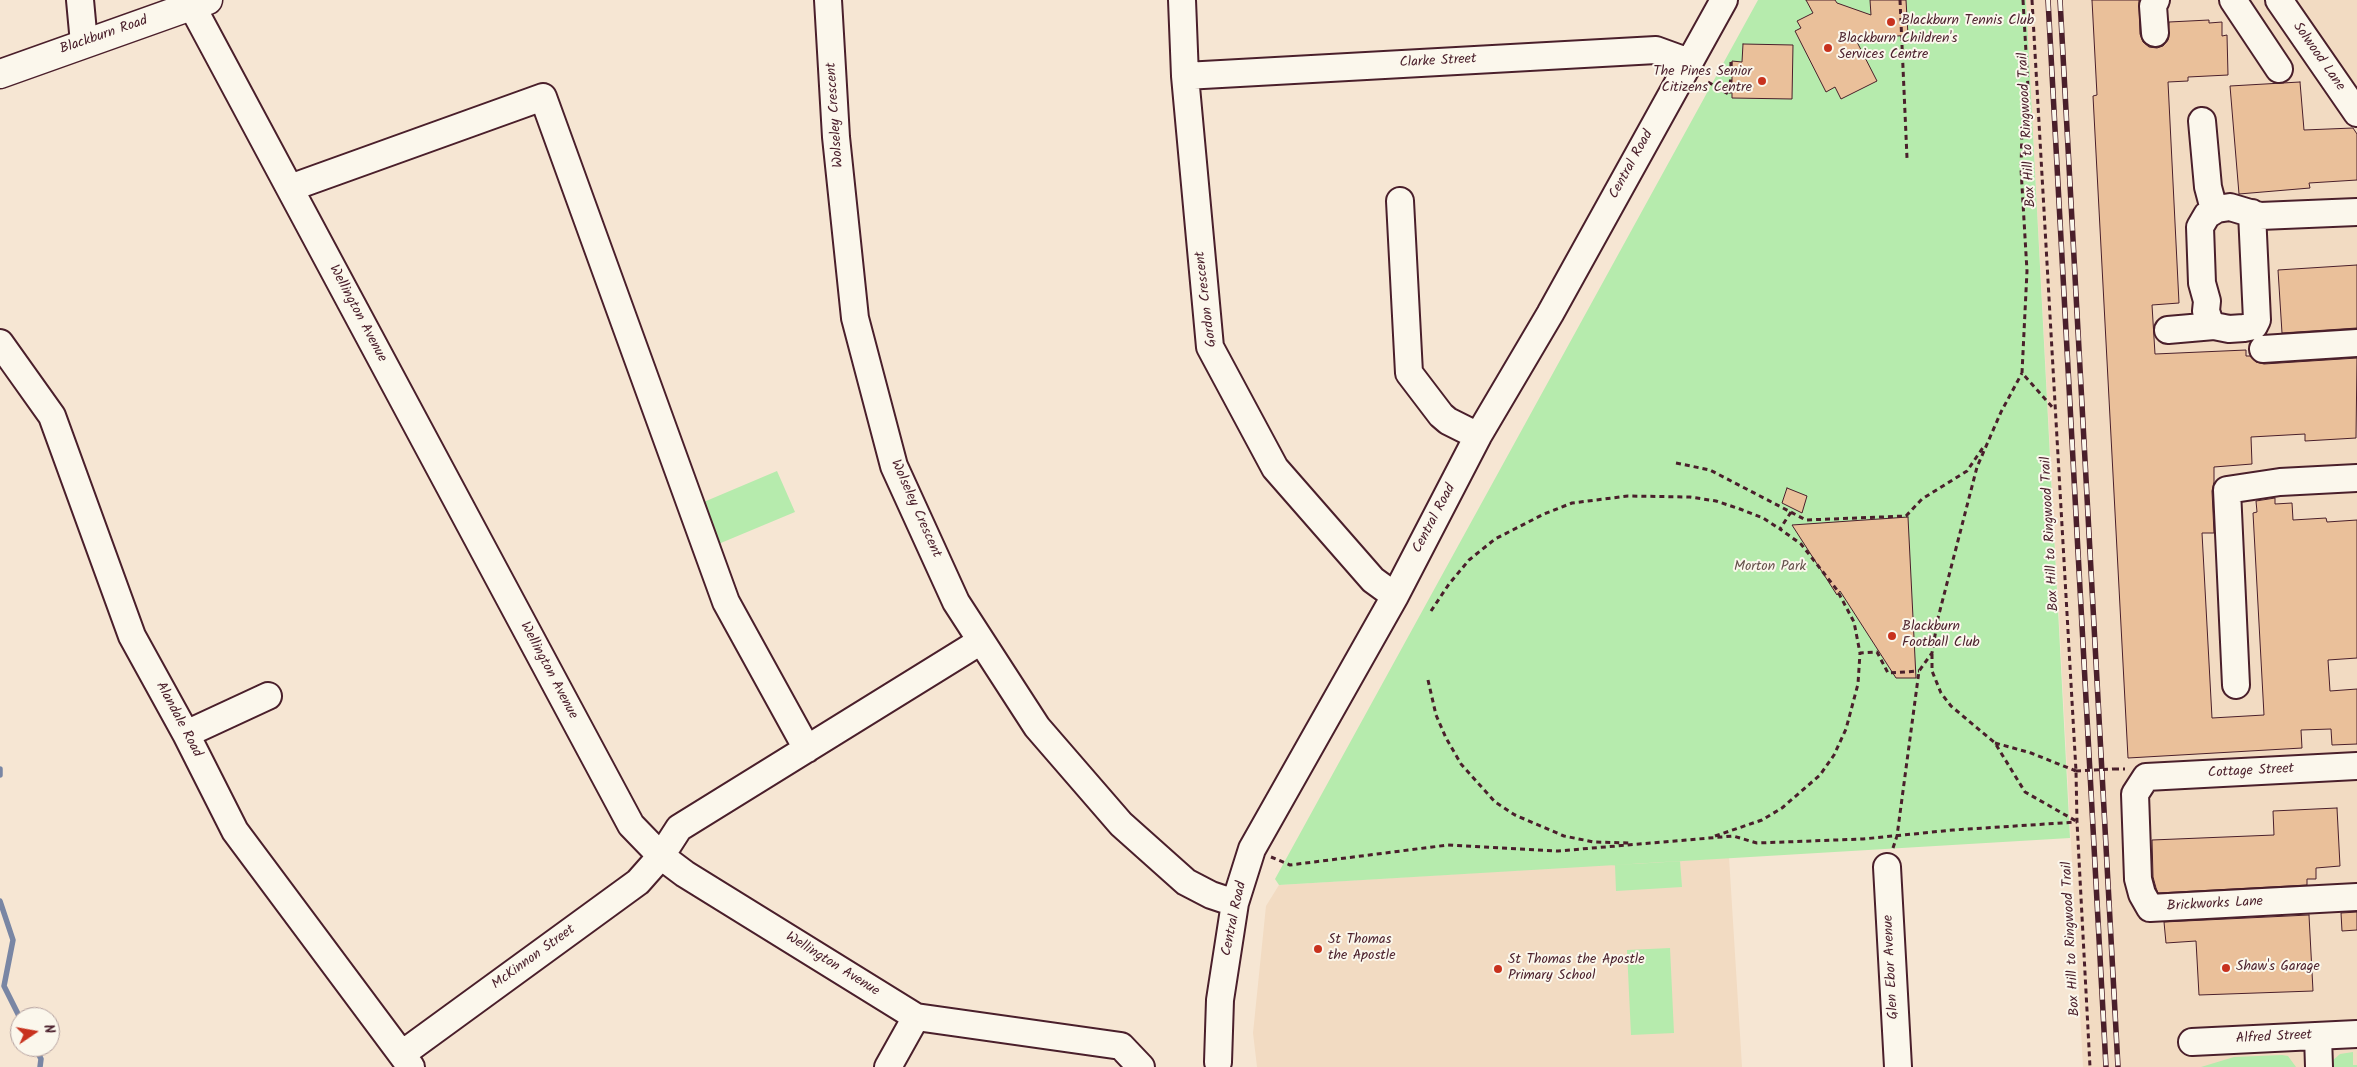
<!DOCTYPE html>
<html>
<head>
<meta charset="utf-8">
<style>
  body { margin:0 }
  #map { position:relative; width:2357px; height:1067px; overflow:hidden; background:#f6e6d3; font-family:Kalam,sans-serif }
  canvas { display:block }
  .north { position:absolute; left:10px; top:1007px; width:50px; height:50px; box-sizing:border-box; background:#fbf7ec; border:1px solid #b4a19f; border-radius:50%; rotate:78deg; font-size:14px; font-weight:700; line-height:20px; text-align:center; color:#4a1f2b }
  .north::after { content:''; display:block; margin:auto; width:18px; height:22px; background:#c8321e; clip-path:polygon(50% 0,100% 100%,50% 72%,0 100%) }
</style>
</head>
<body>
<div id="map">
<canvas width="2357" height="1067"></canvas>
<div class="north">N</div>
</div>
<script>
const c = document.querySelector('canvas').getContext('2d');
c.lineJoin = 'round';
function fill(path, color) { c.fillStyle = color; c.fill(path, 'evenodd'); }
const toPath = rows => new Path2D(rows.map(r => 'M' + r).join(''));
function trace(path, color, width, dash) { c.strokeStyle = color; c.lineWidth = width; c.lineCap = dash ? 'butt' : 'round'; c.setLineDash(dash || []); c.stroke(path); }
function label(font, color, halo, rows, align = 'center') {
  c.font = font + ' Kalam,sans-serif'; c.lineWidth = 4; c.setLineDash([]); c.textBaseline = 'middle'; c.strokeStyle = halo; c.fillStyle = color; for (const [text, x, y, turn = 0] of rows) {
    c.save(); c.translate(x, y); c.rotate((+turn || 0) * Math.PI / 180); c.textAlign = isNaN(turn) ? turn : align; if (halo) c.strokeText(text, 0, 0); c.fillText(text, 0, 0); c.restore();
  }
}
fill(toPath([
  [2026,0,2357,0,2357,1067,2083,1067],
  [1729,857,1742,1067,1257,1067,1253,1033,1266,906,1279,885]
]), '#f2dbc2');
fill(toPath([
  [1758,0,2026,0,2070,838,1279,885,1275,879],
  [777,471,795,512,716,545,699,504],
  [1680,861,1682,887,1616,891,1615,865],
  [1670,948,1674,1033,1631,1035,1627,950],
  [2353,1052,2353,1065,2357,1065,2357,1067,2331,1067,2332,1061,2340,1054],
  [2282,1055,2288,1056,2296,1067,2201,1067,2234,1057]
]), '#b6ebad');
trace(toPath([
  [0,769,0,775],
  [0,901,13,940,4,986,20,1018],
  [35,1047,41,1059,40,1067]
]), '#7986a4', 5.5);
const building = toPath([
  [1806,0,1835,0,1837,3,1871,15,1870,0,1906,0,1908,35,1856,40,1877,81,1841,99,1835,87,1826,92,1795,31,1801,28,1797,21,1813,13,1806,0],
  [2092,0,2139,0,2140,34,2143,42,2149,47,2157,48,2163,46,2168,40,2169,22,2209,20,2209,23,2222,22,2222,36,2227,35,2228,75,2188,77,2188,81,2168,82,2179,303,2152,305,2155,354,2246,350,2246,356,2250,356,2256,362,2264,364,2357,358,2356,438,2305,441,2305,434,2251,437,2252,464,2214,467,2214,482,2212,491,2214,533,2202,533,2212,718,2264,715,2253,513,2257,512,2256,501,2275,498,2275,504,2292,503,2293,520,2326,518,2327,522,2357,520,2357,658,2328,660,2330,691,2357,689,2357,744,2332,745,2331,729,2301,730,2302,748,2128,758,2093,96,2097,95,2092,0],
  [1743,44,1793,45,1792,99,1732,98,1732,61,1742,62,1743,44],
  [2300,82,2304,130,2353,128,2357,134,2357,180,2309,183,2310,188,2239,194,2230,86,2300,82],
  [2357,265,2357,328,2282,333,2278,270,2357,265],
  [1787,488,1807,496,1802,513,1782,503,1787,488],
  [1908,517,1916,678,1896,678,1840,591,1837,595,1792,525,1908,517],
  [2337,808,2340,866,2316,868,2316,879,2307,879,2307,885,2158,893,2156,888,2153,877,2152,840,2274,835,2273,811,2337,808],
  [2357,912,2357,930,2342,931,2341,913,2357,912],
  [2309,915,2313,991,2199,995,2196,941,2166,943,2164,922,2309,915]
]);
fill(building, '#eac09a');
trace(building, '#4a1f2b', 1);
const minor = toPath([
  [80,0,84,43],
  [828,0,836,137,855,318,894,466,956,602,1037,727,1121,824,1186,882,1211,895,1235,903],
  [1182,0,1185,76,1210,347,1275,468,1373,580,1395,596],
  [2233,0,2279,69],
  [2279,0,2357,113],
  [192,6,631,825,661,856,685,874,916,1017,1121,1046,1141,1067],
  [2155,33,2153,6,2156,0],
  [1185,76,1656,50,1689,62],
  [2202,121,2208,187,2212,202,2217,209],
  [290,188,543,97,726,602,807,749],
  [1400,201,1409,373,1441,415,1448,421,1478,436],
  [2252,213,2257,320,2254,326,2244,328,2229,329,2214,326,2209,320,2206,311,2207,301,2202,283,2200,227,2207,215,2217,209,2230,207,2260,216,2357,212],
  [2168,330,2214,326],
  [0,343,52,416,132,636,186,734,235,831,411,1067],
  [2263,349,2357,343],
  [2236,685,2227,490,2280,482,2357,478],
  [186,734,268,696],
  [2357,766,2146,777,2135,794,2138,879,2142,894,2150,908,2357,897],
  [1887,867,1898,1067],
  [2318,1036,2319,1067],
  [2192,1042,2357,1034],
  [402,1054,638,882,661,856,679,828,981,641],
  [1218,1062,1220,1000,1235,903,1252,849,1395,596,1478,436,1550,314,1724,0],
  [888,1067,916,1017]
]);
const major = toPath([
  [0,74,208,0]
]);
trace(minor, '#4a1f2b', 30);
trace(major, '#4a1f2b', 31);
trace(toPath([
  [1900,0,1907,158],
  [2023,0,2028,87,2022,130,2021,169,2027,271,2022,373,2054,409],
  [2032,0,2076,771,2077,822,2090,1067],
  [1708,82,1730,95,1731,62],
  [1676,463,1710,470,1806,520,1906,516,1922,499,1967,471,1984,446],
  [1791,512,1780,529,1801,544,1837,590,1854,622,1860,653,1877,652,1888,673,1919,671],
  [1431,611,1449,584,1469,560,1495,539,1544,514,1572,503,1628,496,1690,497,1716,501,1740,509,1763,518,1780,529],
  [1932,654,1932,671,1941,693,1951,706,1995,743,2025,792,2076,821],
  [1428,680,1436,715,1446,738,1461,764,1495,802,1515,815,1564,836,1594,842,1629,843],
  [1995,743,2031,753,2076,771],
  [2114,769,2125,769],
  [1715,836,1762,820,1782,808,1820,775,1834,755,1846,729,1858,684,1860,653],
  [1893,848,1897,836,1919,671,1932,653,1938,618,1977,467,2001,412,2022,373],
  [1271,857,1290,865,1448,845,1558,851,1733,836,1757,843,1863,839,1953,830,2077,822]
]), '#4a1f2b', 3, [5, 4]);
trace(minor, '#fbf7ec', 26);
trace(major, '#fbf7ec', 28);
const rail = toPath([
  [2048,0,2106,1067],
  [2060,0,2118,1067]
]);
trace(rail, '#4a1f2b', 5.5);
trace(rail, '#fbf7ec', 4, [11]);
trace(toPath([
  [2076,771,2114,769]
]), '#4a1f2b', 3, [5, 4]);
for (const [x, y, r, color] of [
  [1891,22,5,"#c8321e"],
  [1828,48,5,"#c8321e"],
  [1762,81,5,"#c8321e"],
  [1892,636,5,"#c8321e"],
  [1318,949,5,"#c8321e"],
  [2226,968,5,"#c8321e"],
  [1498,969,5,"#c8321e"]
]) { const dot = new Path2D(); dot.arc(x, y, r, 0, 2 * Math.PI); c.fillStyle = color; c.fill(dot); trace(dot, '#fbf7ec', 2); }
label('14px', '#4a1f2b', '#fbf7ec', [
  ["Blackburn Tennis Club",1901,22],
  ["Blackburn Children's",1838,40],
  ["Services Centre",1838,56],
  ["The Pines Senior",1752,73,"right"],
  ["Citizens Centre",1752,89,"right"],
  ["Blackburn",1902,628],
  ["Football Club",1902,644],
  ["St Thomas",1328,941],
  ["the Apostle",1328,957],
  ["St Thomas the Apostle",1508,961],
  ["Primary School",1508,977],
  ["Shaw's Garage",2236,968]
], 'left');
label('14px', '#4a1f2b', '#fbf7ec', [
  ["Blackburn Road",104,36,-19],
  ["Solwood Lane",2318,57,55],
  ["Clarke Street",1438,62,-3],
  ["Wolseley Crescent",836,115,-94],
  ["Box Hill to Ringwood Trail",2028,130,-93],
  ["Central Road",1632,165,-61],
  ["Gordon Crescent",1207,299,-97],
  ["Wellington Avenue",357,314,62],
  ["Wolseley Crescent",915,509,66],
  ["Central Road",1435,519,-62],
  ["Box Hill to Ringwood Trail",2051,534,-93],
  ["Wellington Avenue",548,671,62],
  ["Alandale Road",178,720,62],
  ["Cottage Street",2251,772,-3],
  ["Brickworks Lane",2215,905,-3],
  ["Central Road",1235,919,-78],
  ["Box Hill to Ringwood Trail",2072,939,-93],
  ["McKinnon Street",534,958,-36],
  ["Wellington Avenue",832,965,32],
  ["Glen Ebor Avenue",1892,967,-93],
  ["Alfred Street",2274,1038,-3]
]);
label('14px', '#65524c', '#fbf7ec', [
  ["Morton Park",1770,568]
]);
</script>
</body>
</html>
